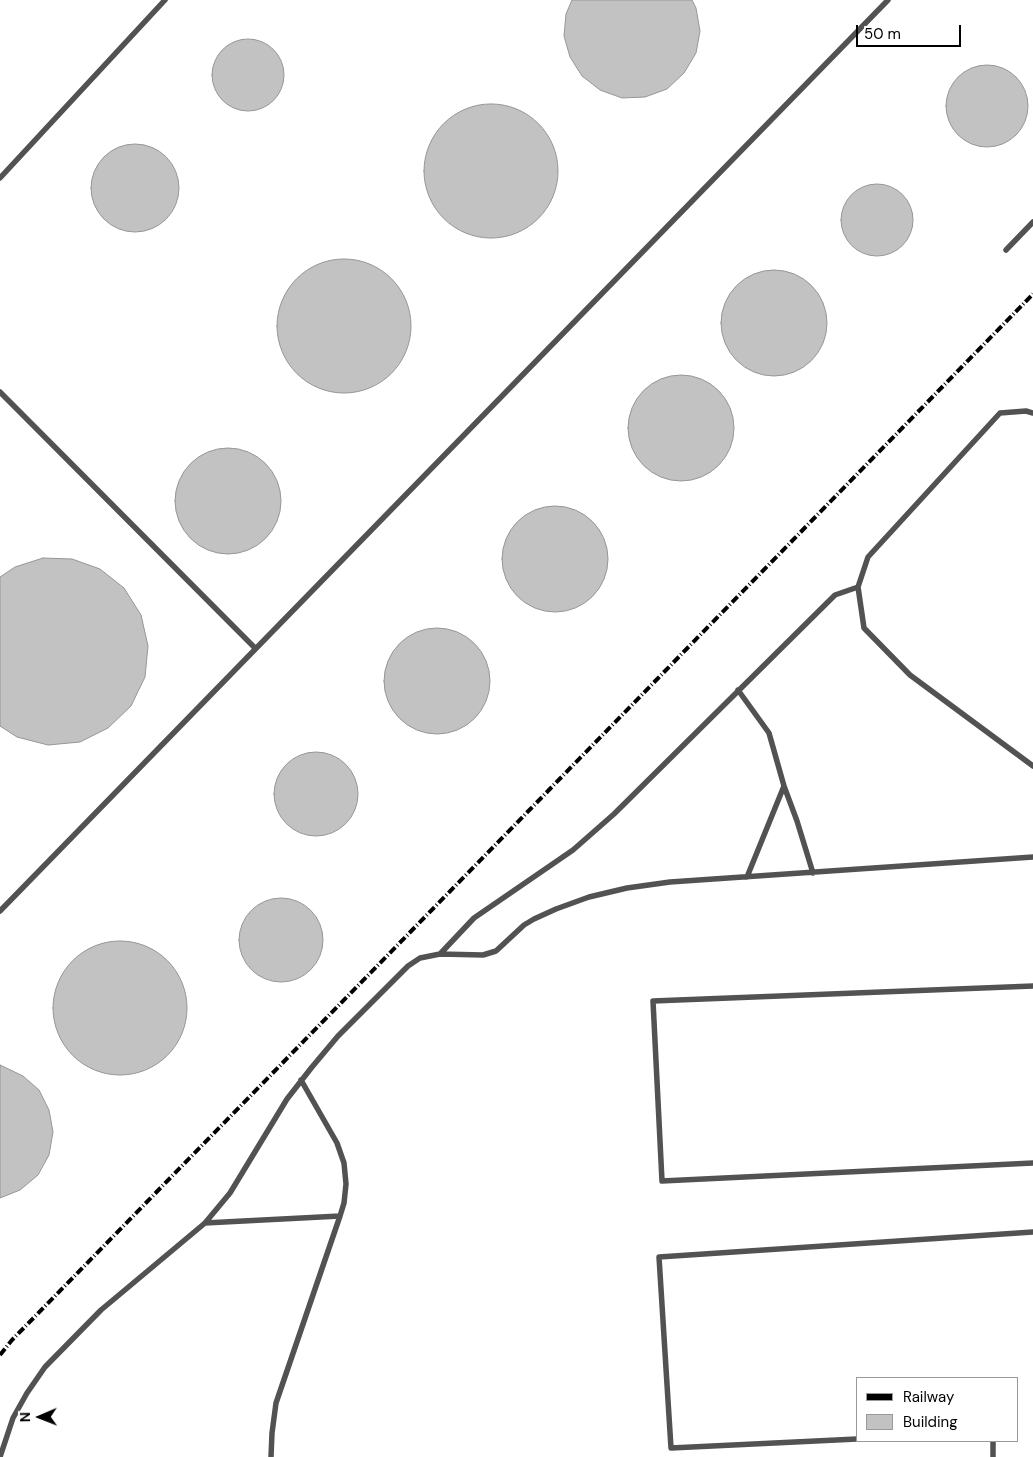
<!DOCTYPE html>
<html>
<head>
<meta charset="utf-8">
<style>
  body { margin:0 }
  #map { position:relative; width:1033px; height:1457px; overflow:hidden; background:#fff; font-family:"DM Sans",sans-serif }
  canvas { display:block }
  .legend { position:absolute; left:856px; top:1377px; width:162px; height:65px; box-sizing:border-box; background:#fff; border:1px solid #999; margin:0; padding:6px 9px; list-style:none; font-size:15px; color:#000 }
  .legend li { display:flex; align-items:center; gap:10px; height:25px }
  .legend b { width:25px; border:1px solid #999 }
  .north { position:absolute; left:15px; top:1392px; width:50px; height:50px; -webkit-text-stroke:4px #fff; paint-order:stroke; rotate:269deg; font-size:14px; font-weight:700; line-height:20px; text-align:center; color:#000 }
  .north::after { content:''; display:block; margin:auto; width:18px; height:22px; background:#000; clip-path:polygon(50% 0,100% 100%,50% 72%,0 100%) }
  .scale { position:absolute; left:856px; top:25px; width:105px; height:22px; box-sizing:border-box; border:2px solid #000; border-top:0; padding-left:6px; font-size:15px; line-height:18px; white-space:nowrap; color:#000; -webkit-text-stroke:4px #fff; paint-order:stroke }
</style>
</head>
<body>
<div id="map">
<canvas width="1033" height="1457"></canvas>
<ul class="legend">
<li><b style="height:6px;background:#000"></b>Railway</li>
<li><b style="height:14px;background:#c2c2c2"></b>Building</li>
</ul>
<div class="north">N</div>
<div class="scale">50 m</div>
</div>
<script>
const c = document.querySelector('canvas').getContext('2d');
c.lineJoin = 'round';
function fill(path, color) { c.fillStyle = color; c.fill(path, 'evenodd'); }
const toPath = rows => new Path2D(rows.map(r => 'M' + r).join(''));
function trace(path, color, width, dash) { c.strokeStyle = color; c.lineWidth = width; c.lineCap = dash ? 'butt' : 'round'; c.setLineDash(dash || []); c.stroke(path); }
const building = toPath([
  [572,0,692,0,696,8,700,31,696,53,684,73,667,89,645,97,622,98,600,90,582,76,570,57,564,36,566,14,572,0],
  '212 75a36 36 0 1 1 72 0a36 36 0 1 1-72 0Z',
  '946 106a41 41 0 1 1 82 0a41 41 0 1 1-82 0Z',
  '424 171a67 67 0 1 1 134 0a67 67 0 1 1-134 0Z',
  '91 188a44 44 0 1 1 88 0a44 44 0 1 1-88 0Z',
  '841 220a36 36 0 1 1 72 0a36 36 0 1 1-72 0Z',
  '277 326a67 67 0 1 1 134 0a67 67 0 1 1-134 0Z',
  '721 323a53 53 0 1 1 106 0a53 53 0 1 1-106 0Z',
  '628 428a53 53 0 1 1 106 0a53 53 0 1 1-106 0Z',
  '175 501a53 53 0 1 1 106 0a53 53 0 1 1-106 0Z',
  '502 559a53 53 0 1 1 106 0a53 53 0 1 1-106 0Z',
  [43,558,72,559,100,569,124,588,141,615,148,646,145,677,131,706,108,728,80,742,48,745,17,737,0,726,0,577,15,567,43,558],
  '384 681a53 53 0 1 1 106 0a53 53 0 1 1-106 0Z',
  '274 794a42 42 0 1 1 84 0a42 42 0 1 1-84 0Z',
  '239 940a42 42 0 1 1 84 0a42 42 0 1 1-84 0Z',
  '53 1008a67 67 0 1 1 134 0a67 67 0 1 1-134 0Z',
  [0,1065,23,1076,39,1090,49,1110,53,1132,49,1155,38,1175,20,1190,0,1198,0,1065]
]);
fill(building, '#c2c2c2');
trace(building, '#969696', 1);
trace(toPath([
  [0,178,165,0],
  [1006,250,1033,222],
  [0,392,255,648],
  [1033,413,1026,411,1000,413,868,557,858,587,864,628,910,675,1033,766],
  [738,690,769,733,784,786],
  [747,877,784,786,797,821,813,873],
  [0,911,888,0],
  [440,954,474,918,573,850,614,814,835,595,858,587],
  [1033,986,653,1001,662,1181,1033,1163],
  [205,1223,340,1216],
  [857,1439,671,1448,659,1257,1033,1232],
  [993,1441,993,1457],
  [0,1457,13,1418,27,1393,45,1367,101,1310,205,1223,230,1193,287,1099,312,1067,338,1036,408,966,420,958,440,954,483,955,496,951,524,925,534,919,556,909,589,897,627,888,670,882,1033,857],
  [271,1457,272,1433,276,1403,340,1216,344,1203,346,1184,344,1163,337,1143,301,1080]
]), '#525252', 5.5);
trace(toPath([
  [0,1355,12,1340,56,1295,1033,294]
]), '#000', 4, [8, 2.5, 1, 2.5]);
</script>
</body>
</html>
